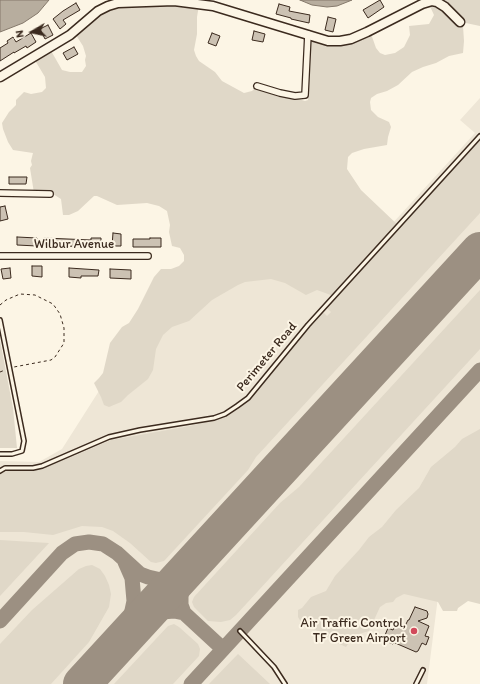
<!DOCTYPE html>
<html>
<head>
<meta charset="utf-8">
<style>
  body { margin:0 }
  #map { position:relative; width:480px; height:684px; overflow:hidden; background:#fcf5e5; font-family:Itim,sans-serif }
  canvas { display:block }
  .north { position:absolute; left:12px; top:12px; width:40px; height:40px; -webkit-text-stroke:3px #fcf5e5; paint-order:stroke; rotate:261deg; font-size:11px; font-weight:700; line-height:16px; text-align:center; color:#3b2a1e }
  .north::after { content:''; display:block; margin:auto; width:14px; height:18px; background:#3b2a1e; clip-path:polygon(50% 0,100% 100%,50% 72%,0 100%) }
</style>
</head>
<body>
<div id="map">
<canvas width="480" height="684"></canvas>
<div class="north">N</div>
</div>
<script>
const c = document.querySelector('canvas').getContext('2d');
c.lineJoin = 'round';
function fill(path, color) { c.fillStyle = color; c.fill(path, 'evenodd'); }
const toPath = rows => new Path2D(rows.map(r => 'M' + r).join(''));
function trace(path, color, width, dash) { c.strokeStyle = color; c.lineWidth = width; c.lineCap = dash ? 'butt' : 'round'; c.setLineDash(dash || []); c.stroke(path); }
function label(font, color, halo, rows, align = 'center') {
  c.font = font + ' Itim,sans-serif'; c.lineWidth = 4; c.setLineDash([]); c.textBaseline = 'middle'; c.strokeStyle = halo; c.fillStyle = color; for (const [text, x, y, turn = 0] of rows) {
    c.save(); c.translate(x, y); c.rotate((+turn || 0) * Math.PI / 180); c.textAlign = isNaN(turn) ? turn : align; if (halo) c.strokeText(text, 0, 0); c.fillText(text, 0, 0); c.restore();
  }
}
fill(toPath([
  [480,98,480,535,440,581,427,684,0,684,0,461,39,462,62,449,104,383,194,278,348,272,475,133,460,120]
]), '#eee6d6');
fill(toPath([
  [437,0,480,0,480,26,461,22,463,26,464,41,463,53,449,56,436,63,423,67,412,72,398,85,387,91,377,94,371,98,370,102,371,110,378,117,389,122,391,127,388,137,387,145,364,149,352,153,348,157,347,169,361,190,400,227,480,140,480,213,256,457,248,470,164,561,156,563,151,562,130,543,113,531,102,527,82,526,53,535,24,532,0,532,0,474,2,473,10,470,25,471,41,469,74,456,111,440,190,426,223,418,251,398,323,312,327,316,331,312,326,307,336,297,317,290,306,295,285,283,271,279,245,282,238,285,212,300,189,321,172,327,163,335,156,349,153,370,148,379,128,395,121,402,109,407,104,405,101,397,94,383,99,378,103,373,110,343,122,327,129,323,138,309,154,277,161,269,171,269,179,266,184,261,184,255,180,248,172,246,169,232,170,225,167,211,159,206,147,203,117,205,97,196,94,196,78,211,69,215,63,215,61,199,53,194,34,193,30,168,32,165,31,161,33,153,13,150,8,142,3,129,2,123,9,112,16,105,16,100,24,92,31,94,42,92,46,88,45,77,33,57,50,49,62,70,70,72,82,72,86,66,85,60,86,56,83,46,74,32,116,3,199,5,197,17,197,34,194,50,196,56,199,61,215,72,222,81,244,93,252,91,257,86,305,101,308,100,308,35,327,41,370,31,376,48,380,53,385,55,395,53,404,47,410,35,409,26,429,24,434,15,428,2],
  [480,290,480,349,236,615,230,620,221,622,208,621,194,607,192,602,194,597,280,503,299,487],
  [0,340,13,408,17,448,0,448],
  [480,429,480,604,468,601,458,608,457,611,443,611,438,602,404,594,396,598,393,602,386,603,380,607,369,631,359,634,352,638,346,647,331,640,310,626,299,624,301,622,298,617,298,610,302,608,311,597,326,591,335,576,359,550,369,537,382,527,396,510,419,488,431,467,455,447,462,439],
  [0,540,49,543,0,596],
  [92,565,100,569,105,576,109,585,111,594,109,607,89,642,51,684,0,684,0,644,32,610,79,569,86,566],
  [174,624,179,627,198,644,200,649,199,656,173,684,114,684,168,626],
  [238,654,270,684,209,684]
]), '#e0d8c8');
const water = toPath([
  [0,0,49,0,38,13,23,23,0,32,0,0],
  [300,0,352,0,337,6,327,7,312,5,300,0]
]);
fill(water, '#b7ad9e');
trace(water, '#85796b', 1);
trace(toPath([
  [184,613,181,605,181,596,188,568],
  [0,621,62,553,75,544,89,542,103,544,117,553,140,574,148,577,161,580,174,578,188,568],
  [138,624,148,616,162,612,174,611,184,613,223,649],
  [109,654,126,628,131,615,134,601,132,578,125,562],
  [191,684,480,370]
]), '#9c9082', 15);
trace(toPath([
  [82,684,480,251]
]), '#9c9082', 38);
const building = toPath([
  [380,0,384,7,368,18,363,10,380,0],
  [76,3,80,10,63,20,66,24,60,29,53,19,63,11,76,3],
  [279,4,290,7,289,11,310,15,309,23,291,19,291,18,276,14,279,4],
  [328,17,336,19,333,32,325,30,328,17],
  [48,25,53,35,45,39,40,29,48,25],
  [254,31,265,34,263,42,252,40,254,31],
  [31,33,36,42,27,48,26,46,14,53,14,52,0,61,0,48,8,43,7,41,13,37,16,42,31,33],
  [212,33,220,36,216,46,208,43,212,33],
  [74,47,78,54,67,60,63,53,74,47],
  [9,177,27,177,26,184,9,184,9,177],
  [5,206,8,219,0,221,0,207,5,206],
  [113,233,121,234,121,246,112,246,113,233],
  [17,237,37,238,37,246,17,245,17,237],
  [44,238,91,240,91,238,101,238,101,248,68,246,68,247,44,247,44,238],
  [150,238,161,238,161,247,133,247,133,239,150,239,150,238],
  [32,266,42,266,42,277,32,276,32,266],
  [10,268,11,278,3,279,1,269,10,268],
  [69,268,99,270,98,276,81,276,81,278,69,277,69,268],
  [110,269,131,270,131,279,110,278,110,269],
  [415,607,427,611,428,614,427,618,418,621,429,626,425,636,429,637,426,645,422,643,418,651,416,652,393,642,393,644,383,640,388,628,393,630,396,624,404,628,408,620,409,620,415,607]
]);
fill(building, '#ccc2b3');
trace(building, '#3b2a1e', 1);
const lane = toPath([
  [0,320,24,441,22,451,12,454,0,454],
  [0,471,5,468,33,468,42,466,109,437,140,430,214,418,225,414,237,406,248,398,308,325,480,136],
  [240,631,274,667,285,684],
  [416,684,423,670]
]);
const street = toPath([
  [257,86,280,93,295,96,305,95,308,34],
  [0,193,50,194],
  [0,256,148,256]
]);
const secondary = toPath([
  [0,77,70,35,98,11,108,6,118,3,174,1,213,6,328,41,340,41,351,39,367,32,422,4,432,1,437,2,445,7,460,22]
]);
trace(lane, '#3b2a1e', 6);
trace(street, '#3b2a1e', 8);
trace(secondary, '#3b2a1e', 11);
trace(toPath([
  [0,305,6,300,20,294,35,295,53,304,60,314,64,328,64,343,55,357,51,360,14,367],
  [0,372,5,370]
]), '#3b2a1e', 1, [3, 3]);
trace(lane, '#fcf5e5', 3);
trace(street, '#fcf5e5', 5.5);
trace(secondary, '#fcf5e5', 8);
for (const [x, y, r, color] of [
  [414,631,4,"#d1495b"]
]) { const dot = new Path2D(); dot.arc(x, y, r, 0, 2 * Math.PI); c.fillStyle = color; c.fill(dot); trace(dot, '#fcf5e5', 1.5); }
label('13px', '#3b2a1e', '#fcf5e5', [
  ["Wilbur Avenue",74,245],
  ["Perimeter Road",267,357,-50]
]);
label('13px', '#3b2a1e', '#fcf5e5', [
  ["Air Traffic Control,",406,624],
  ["TF Green Airport",406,639]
], 'right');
</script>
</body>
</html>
